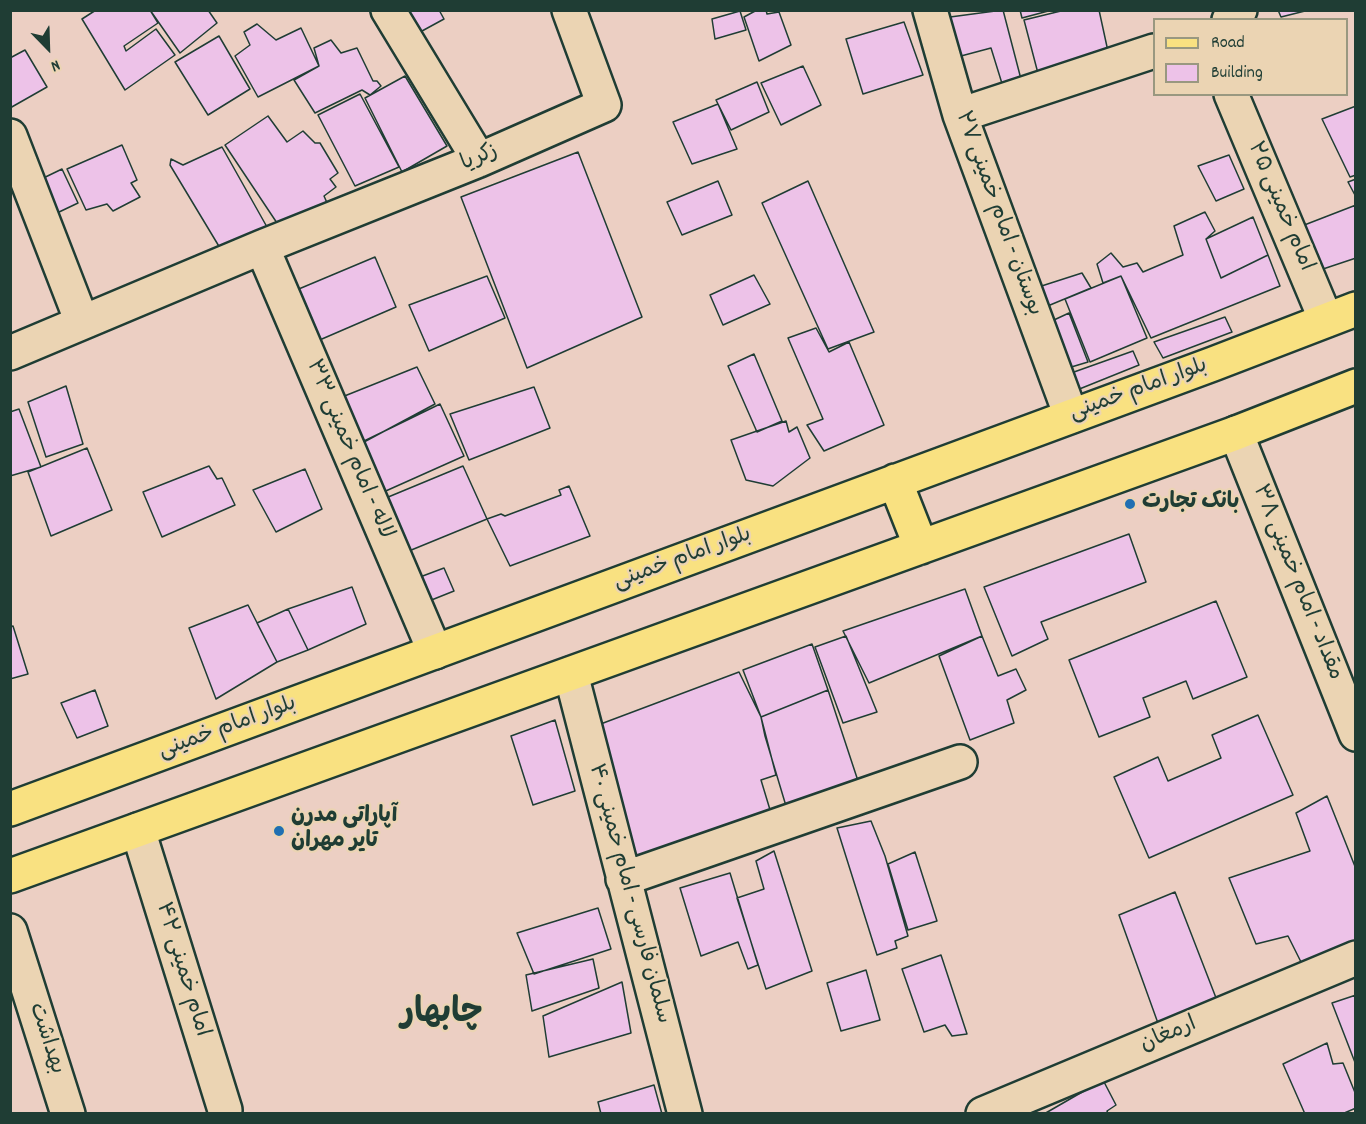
<!DOCTYPE html>
<html>
<head>
<meta charset="utf-8">
<style>
  body { margin:0 }
  #map { position:relative; width:1366px; height:1124px; overflow:hidden; background:#eccfc3; font-family:Dekko,sans-serif }
  canvas { display:block }
  .frame { position:absolute; inset:0; border:12px solid #1f3d34; pointer-events:none }
  .legend { position:absolute; left:1153px; top:18px; width:195px; height:78px; box-sizing:border-box; background:#ebd4b3; border:2px solid #999880; margin:0; padding:8px 10px; list-style:none; font-size:18px; color:#1f3d34 }
  .legend li { display:flex; align-items:center; gap:12px; height:30px }
  .legend b { width:30px; border:2px solid #999880 }
  .north { position:absolute; left:18px; top:18px; width:60px; height:60px; -webkit-text-stroke:4px #ebd4b3; paint-order:stroke; rotate:157deg; font-size:16px; font-weight:700; line-height:24px; text-align:center; color:#1f3d34 }
  .north::after { content:''; display:block; margin:auto; width:21px; height:27px; background:#1f3d34; clip-path:polygon(50% 0,100% 100%,50% 72%,0 100%) }
</style>
</head>
<body>
<div id="map">
<canvas width="1366" height="1124"></canvas>
<div class="frame"></div>
<ul class="legend">
<li><b style="height:8px;background:#f9e181"></b>Road</li>
<li><b style="height:16px;background:#edc2e8"></b>Building</li>
</ul>
<div class="north">N</div>
</div>
<script>
const c = document.querySelector('canvas').getContext('2d');
c.lineJoin = 'round';
function fill(path, color) { c.fillStyle = color; c.fill(path, 'evenodd'); }
const toPath = rows => new Path2D(rows.map(r => 'M' + r).join(''));
function trace(path, color, width, dash) { c.strokeStyle = color; c.lineWidth = width; c.lineCap = dash ? 'butt' : 'round'; c.setLineDash(dash || []); c.stroke(path); }
function label(font, color, halo, rows, align = 'center') {
  c.font = font + ' Dekko,"Playpen Sans Arabic",sans-serif'; c.lineWidth = 4.5; c.setLineDash([]); c.textBaseline = 'middle'; c.strokeStyle = halo; c.fillStyle = color; for (const [text, x, y, turn = 0] of rows) {
    c.save(); c.translate(x, y); c.rotate((+turn || 0) * Math.PI / 180); c.textAlign = isNaN(turn) ? turn : align; if (halo) c.strokeText(text, 0, 0); c.fillText(text, 0, 0); c.restore();
  }
}
const building = toPath([
  [96,10,150,10,158,23,124,46,126,51,156,29,175,55,125,90,82,19,96,10],
  [150,10,208,10,217,23,180,53,150,10],
  [394,10,439,10,444,19,411,37,394,10],
  [757,10,766,10,767,14,779,12,791,45,759,61,744,17,757,10],
  [1003,10,1022,83,1004,90,991,48,946,60,935,19,1003,10],
  [1020,10,1052,10,1022,18,1020,10],
  [1065,10,1099,10,1109,56,1040,81,1024,20,1065,10],
  [1278,10,1309,10,1281,17,1278,10],
  [740,11,746,30,715,39,712,19,740,11],
  [904,22,923,75,863,94,846,39,904,22],
  [257,24,276,40,301,28,319,66,258,97,235,56,250,45,244,32,257,24],
  [219,36,250,89,208,115,175,62,219,36],
  [331,40,341,53,357,48,373,81,377,81,381,86,370,95,362,90,315,113,294,80,319,66,314,48,331,40],
  [25,50,47,87,10,108,10,58,25,50],
  [803,66,821,105,781,125,761,83,803,66],
  [405,76,447,146,402,172,365,98,405,76],
  [757,82,769,112,731,130,716,100,757,82],
  [360,94,399,167,355,186,318,115,360,94],
  [718,104,737,149,692,164,673,122,718,104],
  [1356,106,1356,175,1350,177,1322,119,1356,106],
  [268,116,287,142,303,131,315,143,320,143,338,173,330,179,336,187,324,196,328,205,279,226,225,145,268,116],
  [122,145,137,180,131,183,140,197,113,211,107,204,86,210,67,169,122,145],
  [222,147,267,227,220,248,170,165,171,159,183,165,222,147],
  [578,152,642,317,527,368,461,197,578,152],
  [1229,155,1244,189,1216,201,1198,166,1229,155],
  [62,169,78,203,57,213,29,185,62,169],
  [1356,179,1356,197,1348,182,1356,179],
  [718,181,732,215,682,235,667,202,718,181],
  [808,181,874,332,828,349,762,203,808,181],
  [1356,205,1356,258,1311,273,1294,229,1356,205],
  [1205,212,1215,231,1206,239,1221,278,1268,255,1280,286,1151,338,1121,276,1103,283,1097,264,1111,253,1123,267,1137,263,1143,272,1183,255,1174,226,1205,212],
  [1253,217,1268,255,1221,278,1206,239,1253,217],
  [375,257,396,307,315,342,294,291,375,257],
  [1082,273,1091,288,1038,310,1026,291,1082,273],
  [754,275,770,304,723,325,710,295,754,275],
  [487,276,505,318,429,351,409,305,487,276],
  [1121,276,1147,338,1090,362,1065,299,1121,276],
  [1069,313,1088,362,1058,371,1041,326,1069,313],
  [1225,317,1232,332,1163,358,1154,342,1225,317],
  [816,328,829,352,849,342,884,425,824,451,807,425,823,419,788,338,816,328],
  [1133,351,1139,365,1067,394,1060,377,1133,351],
  [754,354,782,421,757,432,728,366,754,354],
  [417,367,435,404,364,442,342,397,417,367],
  [66,386,83,444,46,457,28,402,66,386],
  [534,387,550,428,469,460,450,414,534,387],
  [440,404,464,456,379,494,360,443,440,404],
  [19,409,41,467,10,476,10,412,19,409],
  [786,421,789,432,797,427,810,458,773,486,746,480,731,440,786,421],
  [87,448,112,510,51,536,28,472,87,448],
  [209,466,217,479,222,478,235,505,162,537,143,492,209,466],
  [463,466,487,519,404,553,381,500,463,466],
  [305,469,322,509,276,532,253,490,305,469],
  [569,486,590,536,510,566,487,519,501,514,505,516,561,495,559,490,569,486],
  [1129,534,1146,582,1041,622,1048,639,1012,656,984,587,1129,534],
  [444,568,454,591,419,605,412,580,444,568],
  [352,587,366,624,308,650,288,609,352,587],
  [965,589,982,636,869,683,843,631,965,589],
  [1216,601,1247,677,1193,699,1186,681,1143,698,1150,717,1099,737,1069,660,1216,601],
  [248,605,277,662,216,699,189,628,248,605],
  [288,609,308,650,277,662,257,623,288,609],
  [13,626,28,674,10,679,10,627,13,626],
  [846,636,877,712,843,723,815,647,846,636],
  [982,636,998,676,1016,669,1026,690,1007,700,1014,723,970,740,939,656,982,636],
  [812,644,828,690,761,717,743,670,812,644],
  [739,672,761,717,776,775,761,780,774,823,632,873,590,728,739,672],
  [95,690,108,726,77,738,61,703,95,690],
  [828,690,861,790,789,816,765,736,761,717,828,690],
  [1258,715,1293,795,1149,858,1114,777,1158,757,1168,781,1221,758,1212,735,1258,715],
  [555,720,575,791,533,805,511,736,555,720],
  [1327,796,1356,869,1356,947,1303,966,1288,936,1256,944,1229,878,1310,851,1296,813,1327,796],
  [871,821,885,856,908,936,895,941,897,948,877,955,837,828,871,821],
  [774,851,812,971,766,989,737,898,764,889,756,861,774,851],
  [915,852,937,921,908,930,888,864,915,852],
  [730,873,758,965,748,969,738,942,701,956,680,888,730,873],
  [1175,892,1218,1003,1159,1026,1119,915,1175,892],
  [598,908,611,949,534,974,517,933,598,908],
  [941,955,967,1034,952,1036,945,1025,924,1032,902,969,941,955],
  [593,959,599,988,532,1011,526,975,593,959],
  [866,970,880,1020,841,1031,827,983,866,970],
  [622,982,631,1033,549,1057,543,1016,622,982],
  [1356,995,1356,1065,1332,1003,1356,995],
  [1327,1043,1333,1064,1343,1063,1356,1095,1356,1108,1342,1114,1305,1114,1283,1064,1327,1043],
  [1103,1080,1116,1105,1107,1111,1108,1114,1044,1114,1103,1080],
  [654,1085,662,1114,601,1114,598,1102,654,1085]
]);
fill(building, '#edc2e8');
trace(building, '#1f3d34', 1.5);
const street = toPath([
  [388,10,479,160],
  [930,10,960,115,1071,416],
  [1229,20,1240,10],
  [1231,94,1326,320],
  [960,115,1154,51],
  [10,136,82,322],
  [262,247,435,652],
  [10,353,262,247,479,160,604,105,569,10],
  [571,674,685,1114],
  [138,830,225,1110],
  [623,879,960,762],
  [10,931,68,1114],
  [983,1114,1356,958]
]);
const secondary = toPath([
  [1236,433,1356,734]
]);
const primary = toPath([
  [895,481,921,547],
  [10,809,1213,364,1356,309],
  [10,876,1236,433,1356,386]
]);
trace(street, '#1f3d34', 38);
trace(secondary, '#1f3d34', 38);
trace(primary, '#1f3d34', 38);
trace(street, '#ebd4b3', 33);
trace(secondary, '#ebd4b3', 33);
trace(primary, '#f9e181', 33);
for (const [x, y, r, color] of [
  [1130,504,6,"#1f6fb2"],
  [279,831,6,"#1f6fb2"]
]) { const dot = new Path2D(); dot.arc(x, y, r, 0, 2 * Math.PI); c.fillStyle = color; c.fill(dot); trace(dot, '#ebd4b3', 2); }
label('22px', '#1f3d34', '#ebd4b3', [
  ["زکریا",480,159,-23],
  ["امام خمینی ۲۵",1279,207,67],
  ["بوستان - امام خمینی ۲۷",997,214,70],
  ["بلوار امام خمینی",1139,391,-20],
  ["لاله - امام خمینی ۳۳",348,450,67],
  ["بلوار امام خمینی",683,560,-20],
  ["مقداد - امام خمینی ۳۸",1296,583,68],
  ["بلوار امام خمینی",228,729,-20],
  ["سلمان فارسی - امام خمینی ۴۰",628,894,75],
  ["امام خمینی ۴۲",181,970,73],
  ["ارمغان",1169,1036,-23],
  ["بهداشت",45,1039,72]
]);
label('bold 22px', '#1f3d34', '#ebd4b3', [
  ["بانک تجارت",1142,504],
  ["آپاراتی مدرن",291,818],
  ["تایر مهران",291,843]
], 'left');
label('bold 34px', '#1f3d34', '#ebd4b3', [
  ["چابهار",442,1016]
]);
</script>
</body>
</html>
